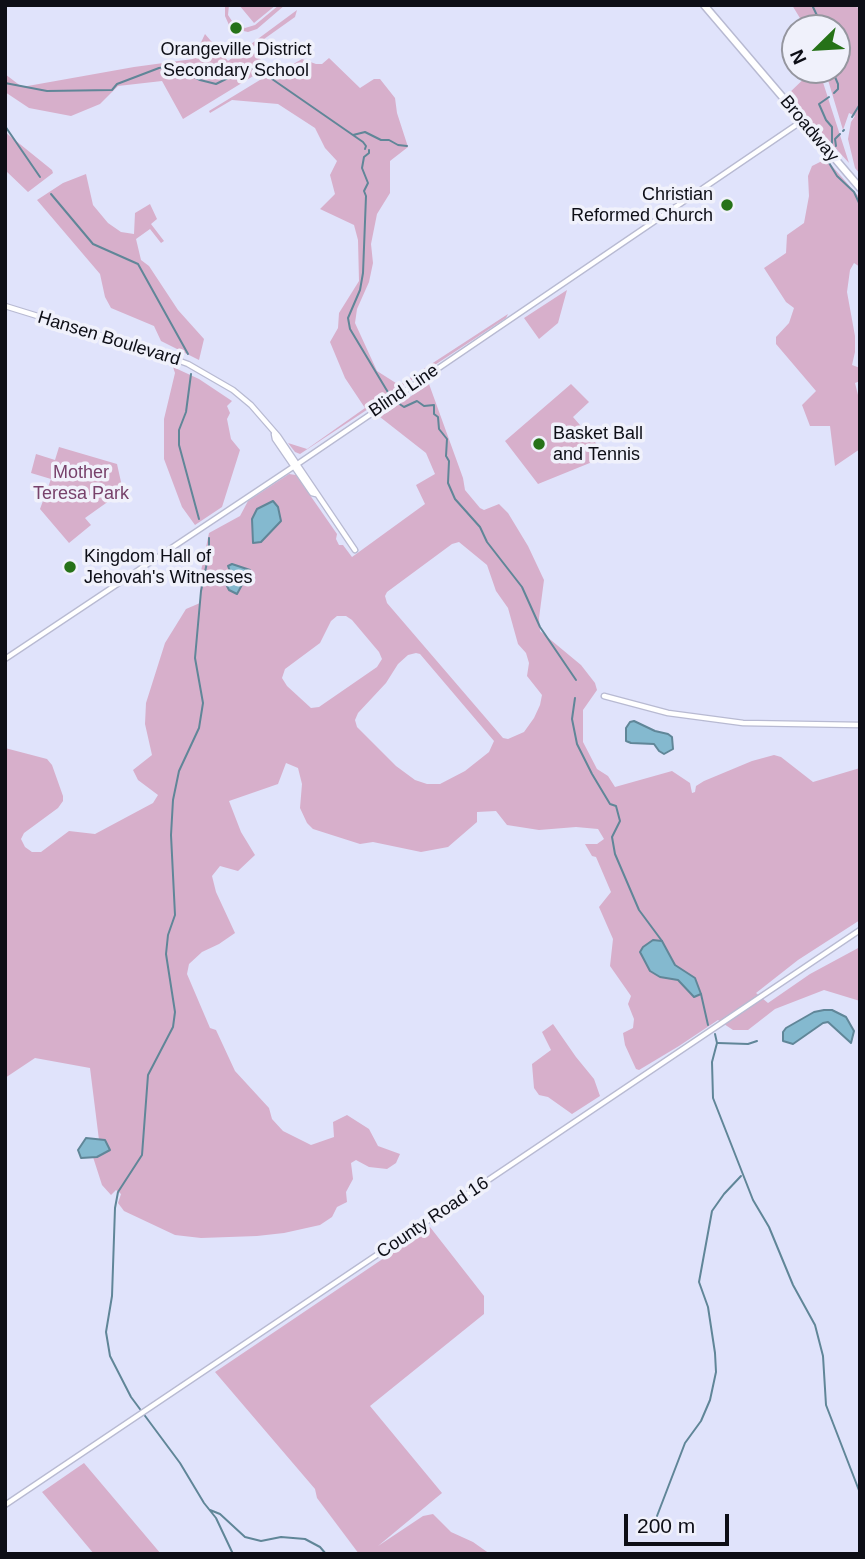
<!DOCTYPE html>
<html>
<head>
<meta charset="utf-8">
<style>
  body { margin:0 }
  #map { position:relative; width:865px; height:1559px; overflow:hidden; background:#e0e3fb; font-family:Helvetica,sans-serif }
  canvas { display:block }
  .frame { position:absolute; inset:0; border:7px solid #0d0e16; pointer-events:none }
  .north { position:absolute; left:781px; top:14px; width:70px; height:70px; box-sizing:border-box; background:#f0f1fb; border:2px solid #95969f; border-radius:50%; rotate:246deg; font-size:19px; font-weight:700; line-height:28px; text-align:center; color:#0d0e16 }
  .north::after { content:''; display:block; margin:auto; width:24px; height:32px; background:#267218; clip-path:polygon(50% 0,100% 100%,50% 72%,0 100%) }
  .scale { position:absolute; left:624px; top:1514px; width:105px; height:32px; box-sizing:border-box; border:4px solid #0d0e16; border-top:0; padding-left:9px; font-size:21px; line-height:24px; white-space:nowrap; color:#0d0e16; -webkit-text-stroke:5px #f0f1fb; paint-order:stroke }
</style>
</head>
<body>
<div id="map">
<canvas width="865" height="1559"></canvas>
<div class="frame"></div>
<div class="north">N</div>
<div class="scale">200 m</div>
</div>
<script>
const c = document.querySelector('canvas').getContext('2d');
c.lineJoin = 'round';
function fill(path, color) { c.fillStyle = color; c.fill(path, 'evenodd'); }
const toPath = rows => new Path2D(rows.map(r => 'M' + r).join(''));
function trace(path, color, width, dash) { c.strokeStyle = color; c.lineWidth = width; c.lineCap = dash ? 'butt' : 'round'; c.setLineDash(dash || []); c.stroke(path); }
function label(font, color, halo, rows, align = 'center') {
  c.font = font + ' Helvetica,sans-serif'; c.lineWidth = 7; c.setLineDash([]); c.textBaseline = 'middle'; c.strokeStyle = halo; c.fillStyle = color; for (const [text, x, y, turn = 0] of rows) {
    c.save(); c.translate(x, y); c.rotate((+turn || 0) * Math.PI / 180); c.textAlign = isNaN(turn) ? turn : align; if (halo) c.strokeText(text, 0, 0); c.fillText(text, 0, 0); c.restore();
  }
}
fill(toPath([
  [225,5,229,5,228,15,232,21,245,28,255,25,279,5,285,5,257,29,248,32,239,30,229,25,225,16],
  [239,5,276,5,254,23],
  [792,5,847,5,860,8,860,174,855,168,848,139,851,122,855,116,849,113,843,130,825,70,837,70,837,28,806,28],
  [297,10,295,17,250,49,268,67,183,119,162,81,118,86,100,104,71,116,29,108,5,92,5,74,22,87,134,67,193,59,205,34,228,61],
  [329,58,360,88,374,79,380,79,395,98,397,113,408,147,390,161,390,193,377,214,371,244,373,263,369,282,357,309,355,323,377,371,399,385,508,314,506,318,300,454,295,452,288,443,307,449,365,408,345,378,330,342,338,328,339,313,359,281,358,240,354,225,320,209,335,194,330,175,337,161,325,148,315,128,278,104,232,100,210,113,209,111,273,72,276,74,302,59,316,64,322,64],
  [813,70,819,70,849,163,787,95],
  [5,132,52,170,53,173,28,192,5,170],
  [826,159,860,198,860,267,854,263,850,270,847,292,855,336,855,352,852,365,860,368,860,381,855,383,860,403,860,449,835,466,830,426,810,426,802,405,816,391,776,344,776,337,789,323,794,308,786,302,764,268,786,253,787,235,804,223,809,196,808,176,812,166],
  [86,174,93,205,108,223,121,232,134,234,135,213,150,204,157,219,151,224,164,241,161,243,150,229,136,239,141,260,149,266,178,310,204,339,199,360,161,341,154,326,111,308,105,297,100,274,37,200,63,183],
  [567,290,558,323,539,339,524,318],
  [173,367,199,379,232,401,227,406,230,413,227,419,231,439,240,450,222,507,195,525,182,507,164,459,164,419,175,373],
  [429,384,463,478,465,490,480,508,484,510,499,504,508,513,528,546,544,580,539,618,540,631,581,665,595,683,597,690,583,710,583,742,597,769,608,776,615,787,672,771,690,783,692,793,695,792,696,786,704,781,752,761,774,755,781,757,813,782,860,768,860,920,798,960,756,993,768,1003,810,974,860,947,860,1001,824,990,775,1009,748,1030,733,1030,718,1020,679,1046,639,1070,636,1069,625,1045,623,1033,633,1028,634,1019,628,1004,631,996,610,966,613,939,599,907,611,892,596,857,592,856,585,844,597,844,604,839,598,829,576,827,539,830,507,825,496,811,477,812,477,822,448,847,421,852,373,842,360,844,313,829,307,823,300,808,302,784,298,768,286,763,278,784,229,801,241,832,255,855,238,871,220,866,212,876,216,892,235,933,219,944,202,952,189,964,187,974,210,1028,216,1030,235,1071,269,1108,272,1119,283,1131,311,1145,334,1137,333,1122,347,1115,369,1129,378,1146,400,1154,396,1163,387,1169,369,1167,356,1160,351,1163,353,1179,346,1192,347,1202,337,1207,332,1217,320,1225,284,1233,257,1236,201,1238,175,1235,124,1211,118,1203,121,1194,116,1190,111,1195,102,1185,93,1157,97,1157,105,1141,99,1140,90,1068,35,1058,5,1078,5,748,47,759,52,765,63,796,63,801,58,808,24,833,21,839,25,847,32,852,41,852,69,831,95,834,153,803,158,795,138,780,133,770,152,755,145,724,146,703,165,643,186,609,200,603,201,571,209,533,240,516,248,501,289,474,296,475,337,534,336,539,339,545,343,545,352,557,425,504,416,485,435,474,426,453,380,417],
  [459,542,487,565,496,591,508,608,518,644,526,653,529,663,527,676,542,695,540,705,534,718,524,732,508,739,503,738,387,603,385,596,387,592,452,544],
  [337,616,346,616,352,620,379,652,382,659,377,667,319,707,311,708,287,686,282,678,285,669,320,643,331,621],
  [416,653,420,654,494,741,489,752,465,771,440,784,427,784,415,780,396,766,357,727,355,720,358,713,386,683,398,664,408,655],
  [662,941,675,965,695,978,701,994,694,997,678,980,660,977],
  [571,384,589,402,573,417,607,456,538,484,505,441],
  [59,447,117,464,123,491,85,518,91,525,69,543,40,509,51,479,31,473,36,454,55,460],
  [553,1024,576,1057,594,1079,600,1096,572,1114,548,1097,539,1095,534,1088,532,1064,551,1050,542,1032],
  [430,1227,484,1296,484,1314,370,1406,442,1493,378,1546,423,1516,433,1514,451,1532,473,1542,490,1554,359,1554,317,1498,315,1489,215,1372],
  [84,1463,161,1554,94,1554,42,1492]
]), '#d7afcb');
const water = toPath([
  [273,501,278,507,281,521,261,542,253,543,252,519,257,509,273,501],
  [232,564,250,570,237,594,229,590,224,580,230,571,228,566,232,564],
  [634,721,655,731,668,734,672,737,673,749,664,754,659,751,654,744,631,743,626,741,626,728,630,722,634,721],
  [653,940,662,941,675,965,695,978,701,994,694,997,678,980,660,977,650,971,640,952,643,947,653,940],
  [824,1010,832,1010,846,1017,854,1031,851,1043,828,1022,823,1023,793,1044,783,1041,783,1032,786,1028,814,1012,824,1010],
  [86,1138,105,1140,110,1150,97,1157,81,1158,78,1150,86,1138]
]);
fill(water, '#84b9cf');
trace(water, '#608698', 2);
trace(toPath([
  [812,5,823,28],
  [832,70,838,84,838,89,834,93],
  [272,79,363,142,366,146,365,149],
  [5,83,47,91,112,90,117,84,159,68,172,66,200,80,216,84,250,67,254,69],
  [829,97,819,104,826,120,832,127,832,143],
  [852,117,860,104],
  [5,126,40,177],
  [843,131,844,130],
  [353,135,365,132,381,140,389,140,398,145,407,146],
  [836,146,835,139,840,134],
  [369,150,369,153,364,157,362,168,368,183,364,191,366,196,363,273,360,290,348,318,350,329,389,394],
  [828,156,826,158,837,176,854,192,860,205],
  [51,194,93,244,138,264,188,354],
  [191,374,186,412,179,430,179,445,199,519],
  [398,403,404,407,417,401,424,406,434,405,434,414,438,417,439,429,447,439,446,456,449,461,448,483,455,499,480,527,487,542,522,587,540,627,576,680],
  [209,538,209,553,201,591,195,658,203,703,199,728,179,771,173,800,171,835,175,915,168,935,166,954,175,1012,173,1027,148,1075,142,1155,118,1192,115,1208,112,1296,106,1332,110,1356,131,1397,180,1463,204,1503,216,1518,233,1554],
  [575,698,572,719,577,744,592,774,610,804,616,806,620,821,612,837,615,854,639,910,662,941],
  [701,994,708,1025],
  [715,1034,717,1043,712,1062,713,1098,753,1200,769,1227,793,1285,815,1325,823,1356,826,1405,860,1493],
  [718,1043,748,1044,757,1041],
  [210,1510,220,1514,245,1537,261,1541,281,1537,305,1539,320,1547,326,1554],
  [657,1516,685,1443,701,1421,710,1400,716,1372,715,1353,708,1307,699,1282,712,1211,724,1194,741,1176]
]), '#608698', 2);
const secondary = toPath([
  [5,306,158,353,188,364,233,390,251,405,278,436,355,550],
  [274,434,275,439,312,493,316,494],
  [5,659,296,465,802,121],
  [604,696,668,713,743,723,860,725],
  [5,1505,860,930]
]);
const primary = toPath([
  [704,5,860,188]
]);
trace(secondary, '#b8bad2', 7);
trace(primary, '#b8bad2', 9);
trace(secondary, '#fff', 4.5);
trace(primary, '#fff', 6);
for (const [x, y, r, color] of [
  [236,28,7,"#267218"],
  [727,205,7,"#267218"],
  [539,444,7,"#267218"],
  [70,567,7,"#267218"]
]) { const dot = new Path2D(); dot.arc(x, y, r, 0, 2 * Math.PI); c.fillStyle = color; c.fill(dot); trace(dot, '#f0f1fb', 2.5); }
label('18px', '#0d0e16', '#f0f1fb', [
  ["Orangeville District",236,50,"center"],
  ["Secondary School",236,71,"center"],
  ["Christian",713,195,"right"],
  ["Reformed Church",713,216,"right"],
  ["Basket Ball",553,434],
  ["and Tennis",553,455],
  ["Kingdom Hall of",84,557],
  ["Jehovah's Witnesses",84,578]
], 'left');
label('18px', '#0d0e16', '#f0f1fb', [
  ["Broadway",809,129,50],
  ["Hansen Boulevard",109,339,17],
  ["Blind Line",404,391,-34],
  ["County Road 16",433,1218,-34]
]);
label('18px', '#78426b', '#f0f1fb', [
  ["Mother",81,473],
  ["Teresa Park",81,494]
]);
</script>
</body>
</html>
